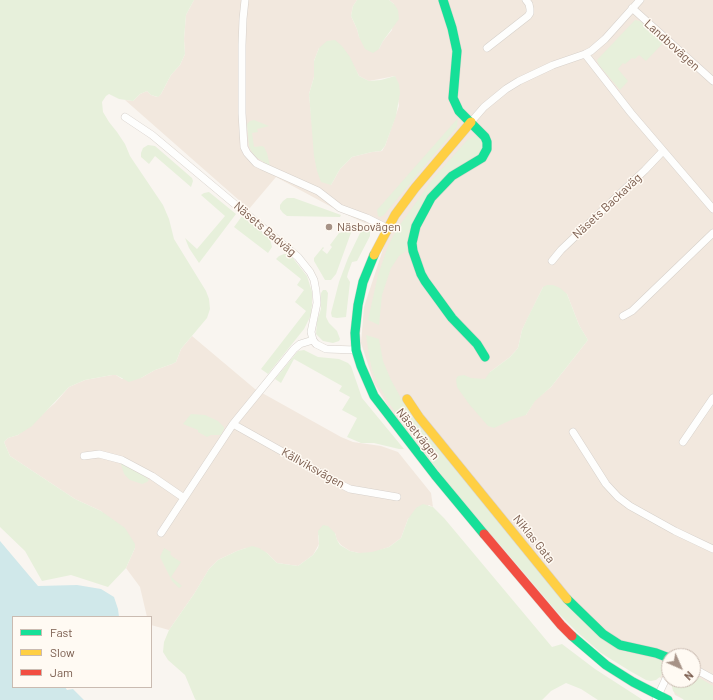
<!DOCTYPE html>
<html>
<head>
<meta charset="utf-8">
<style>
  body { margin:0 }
  #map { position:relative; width:713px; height:700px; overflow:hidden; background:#f9f5f0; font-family:Barlow,sans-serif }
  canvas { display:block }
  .legend { position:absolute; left:12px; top:616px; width:140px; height:72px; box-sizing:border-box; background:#fffaf3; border:1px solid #cabbb1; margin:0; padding:5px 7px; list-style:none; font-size:12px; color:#7a5c4d }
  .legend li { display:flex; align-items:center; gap:8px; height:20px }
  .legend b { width:20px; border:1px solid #cabbb1 }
  .north { position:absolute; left:661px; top:648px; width:40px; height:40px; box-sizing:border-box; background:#fffaf3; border:1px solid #cabbb1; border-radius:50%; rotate:135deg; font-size:11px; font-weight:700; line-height:16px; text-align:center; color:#7a5c4d }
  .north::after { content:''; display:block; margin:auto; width:14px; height:18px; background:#a69286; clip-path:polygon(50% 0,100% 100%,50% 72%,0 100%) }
</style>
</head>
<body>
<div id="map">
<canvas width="713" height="700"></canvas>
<ul class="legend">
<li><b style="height:5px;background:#16e098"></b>Fast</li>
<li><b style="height:5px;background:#ffcf43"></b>Slow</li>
<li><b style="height:5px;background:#f24e42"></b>Jam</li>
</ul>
<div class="north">N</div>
</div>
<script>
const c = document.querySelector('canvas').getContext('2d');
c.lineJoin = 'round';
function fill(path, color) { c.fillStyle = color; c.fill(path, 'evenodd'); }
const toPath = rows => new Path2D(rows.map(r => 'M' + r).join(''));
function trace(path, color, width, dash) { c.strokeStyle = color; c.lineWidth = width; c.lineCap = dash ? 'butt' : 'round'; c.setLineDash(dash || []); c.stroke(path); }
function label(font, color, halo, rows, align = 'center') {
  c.font = font + ' Barlow,sans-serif'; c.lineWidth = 3; c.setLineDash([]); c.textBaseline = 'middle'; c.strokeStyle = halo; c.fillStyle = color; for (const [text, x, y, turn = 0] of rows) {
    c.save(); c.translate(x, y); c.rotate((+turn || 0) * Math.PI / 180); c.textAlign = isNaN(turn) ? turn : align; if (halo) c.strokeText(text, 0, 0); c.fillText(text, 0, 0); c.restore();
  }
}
fill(toPath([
  [194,0,357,0,353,6,351,16,357,29,359,37,379,49,383,41,392,30,394,4,389,0,713,0,713,700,685,700,675,695,671,684,659,677,490,536,393,414,374,383,361,343,364,307,388,234,339,211,276,177,249,209,125,100,133,101,140,94,147,91,151,95,157,97,161,94,171,75,180,65,185,54,184,39,186,15],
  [319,48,354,67,359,76,369,81,395,76,399,106,385,146,382,151,372,152,352,157,340,169,331,185,313,133,309,94,314,77,314,61],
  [543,287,567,294,579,325,588,340,551,387,535,400,526,415,490,372,510,357,518,348,522,330],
  [669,656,693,656,693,680,669,680],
  [192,336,255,389,341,437,353,442,381,446,398,452,431,493,433,507,429,505,408,519,401,538,389,547,372,553,359,553,350,551,341,545,337,540,335,533,318,535,319,544,313,555,298,566,277,563,267,553,246,548,237,551,218,560,209,569,194,594,169,630,151,625,151,617,147,617,140,587,126,568,135,548,101,511,75,499,10,456,4,442,8,438,18,435,55,403,69,387,85,380,112,375,116,375,122,379,141,378,155,370,172,364,176,362,181,349]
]), '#f2e8de');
fill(toPath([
  [0,0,194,0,186,15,184,39,185,54,180,65,171,75,161,94,158,97,151,95,147,91,140,94,133,101,119,99,109,94,106,96,102,102,103,112,109,122,117,132,125,144,130,156,136,165,163,205,169,219,174,239,206,291,209,299,210,309,207,318,181,349,176,362,172,364,155,370,141,378,129,382,116,375,112,375,85,380,69,387,32,426,18,435,8,438,4,442,10,456,75,499,101,511,125,528,135,544,135,548,126,568,108,587,71,575,42,581,25,551,0,527],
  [357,0,389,0,394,4,398,10,399,19,383,41,379,49,373,53,365,49,359,37,357,29,351,16,353,6],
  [635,20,640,21,663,41,663,43,646,61,639,55,635,59,632,58,625,64,623,63,618,69,628,81,620,90,599,65,597,60],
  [335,40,342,46,350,57,359,76,369,81,381,80,395,76,399,84,400,93,396,116,385,146,381,151,372,152,352,157,340,169,331,185,321,182,317,171,314,156,309,94,314,77,314,61,319,48,327,41],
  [458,118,457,127,388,210,384,215,380,217,378,216,377,210],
  [254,120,269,126,257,129,258,132,252,133,254,147,262,146,264,147,267,153,270,166,256,157,252,152,249,146,247,124,250,121],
  [475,136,480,137,484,145,479,155,449,174,409,249,399,256,391,268,382,295,379,325,368,320,378,275,388,246,397,229,432,180,468,139],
  [148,145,155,146,192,178,193,181,191,187,155,156,149,164,141,157,141,153,143,148],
  [209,192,236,214,199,263,189,248,185,238,197,249,225,216,201,195,204,193],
  [287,198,294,198,341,215,340,217,287,216,283,213,280,209,280,205,283,201],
  [242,216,270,239,272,247,268,253,234,227],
  [365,224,370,230,370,236,357,261,352,262,348,273,347,277,350,282,346,317,337,318,332,317,331,313,339,282,348,258,360,233],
  [352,230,336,274,331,280,325,280,314,261,314,258,323,247,324,248,322,250,327,254,332,247,330,245,339,233],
  [284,254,287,254,292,257,307,276,312,292,312,305,311,315,304,329,268,374,261,369,306,311,295,302,304,290,297,285,301,279,276,259,279,256],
  [547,285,553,285,560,288,567,294,579,325,588,340,551,387,535,401,526,415,513,419,494,428,488,426,469,404,457,387,456,379,458,376,464,375,471,378,485,379,490,372,510,357,518,348,522,330,528,317,543,287],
  [323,290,326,290,328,293,326,317,329,323,337,331,340,339,339,341,333,343,323,341,316,334,317,321,321,309,321,293],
  [366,335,379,339,383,361,391,380,401,398,416,419,535,567,623,651,659,659,662,663,663,670,661,676,656,680,651,681,646,680,630,671,601,653,577,632,557,612,445,480,391,406,378,384,372,370,369,355],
  [304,350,318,357,339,359,348,363,351,366,362,398,404,449,399,449,374,443,361,443,347,437,357,418,342,410,350,397,339,391,342,386,294,359,281,383,275,379,298,351],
  [191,414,205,415,218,421,224,427,224,429,221,435,211,435,207,437,198,432,198,430,183,424],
  [123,463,140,472,149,480,147,482,142,484,130,480,124,474,121,464],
  [423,504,433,507,444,518,552,647,562,644,595,669,643,700,598,700,581,689,566,683,551,691,542,700,196,700,195,699,185,675,168,660,163,652,164,642,169,630,194,594,209,569,218,560,237,551,252,546,259,548,267,553,277,563,298,566,313,555,318,548,319,544,318,531,323,525,328,526,335,533,337,540,340,545,350,551,359,553,372,552,389,547,401,538,408,519,416,508],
  [164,548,171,552,170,554,173,557,181,562,171,577,182,586,179,588,172,581,160,557],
  [693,674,713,686,713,700,684,700,673,691,672,685,673,680,693,680]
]), '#e7f0db');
fill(toPath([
  [0,541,38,586,77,585,101,589,114,597,118,609,119,617,13,617,13,687,65,687,67,690,73,689,84,700,0,700]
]), '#d0e8ea');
const street = toPath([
  [245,0,243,19,242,45,242,113,244,147,247,153,256,163,262,166,318,191,340,208,367,218,387,228],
  [632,8,713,81],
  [487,48,528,16,530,13,530,9,529,4,526,0],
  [585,54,631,113,713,209],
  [125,117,152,135,298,257,310,272,314,280,316,291,317,303,311,332,313,340,316,344,326,349,356,350],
  [471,122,484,107,506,89,519,81,553,65,585,54,591,51,605,39,640,0],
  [552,261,561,250,645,170,663,151],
  [623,316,632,311,713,233],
  [233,424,340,484,350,489,362,491,397,497],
  [573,432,606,484,618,497,630,506,675,531,713,549],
  [683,442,713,398],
  [84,456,99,454,122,460,152,476,184,498],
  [161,533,233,424,294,349,300,344,313,340],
  [693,668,713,679],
  [656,700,669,672]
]);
const fast = toPath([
  [443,0,452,28,457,51,453,98,459,111,485,137,487,142,487,149,482,158,452,176,431,198,416,226,412,243,413,251,421,274,425,281,452,318,477,344,485,357],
  [374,255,363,282,358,305,355,333,356,350,361,366,374,396,435,475,484,534],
  [567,599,603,634,620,645,656,653,669,658],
  [572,636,606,665,633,682,668,700]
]);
const slow = toPath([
  [374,255,395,215,415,188,471,122],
  [407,399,419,417,567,599]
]);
const jam = toPath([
  [484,534,561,625,572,636]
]);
trace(street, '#d7d1cb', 8);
trace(fast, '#d9d2cb', 10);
trace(slow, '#d9d2cb', 10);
trace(jam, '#d9d2cb', 10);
trace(street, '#fefefd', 7);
trace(fast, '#16e098', 9);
trace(slow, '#ffcf43', 9);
trace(jam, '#f24e42', 9);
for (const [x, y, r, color] of [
  [329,227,4,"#a69286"]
]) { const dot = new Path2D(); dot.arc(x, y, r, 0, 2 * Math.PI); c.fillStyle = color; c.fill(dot); trace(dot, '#fffaf3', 1.5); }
label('12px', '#7a5c4d', '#fffaf3', [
  ["Landbovägen",672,45,42],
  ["Näsets Backaväg",607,206,-43],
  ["Näsets Badväg",265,229,40],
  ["Näsetvägen",418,434,52],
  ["Källviksvägen",313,468,29],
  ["Niklas Gata",534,539,51]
]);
label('12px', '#7a5c4d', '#fffaf3', [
  ["Näsbovägen",337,227]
], 'left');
</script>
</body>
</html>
